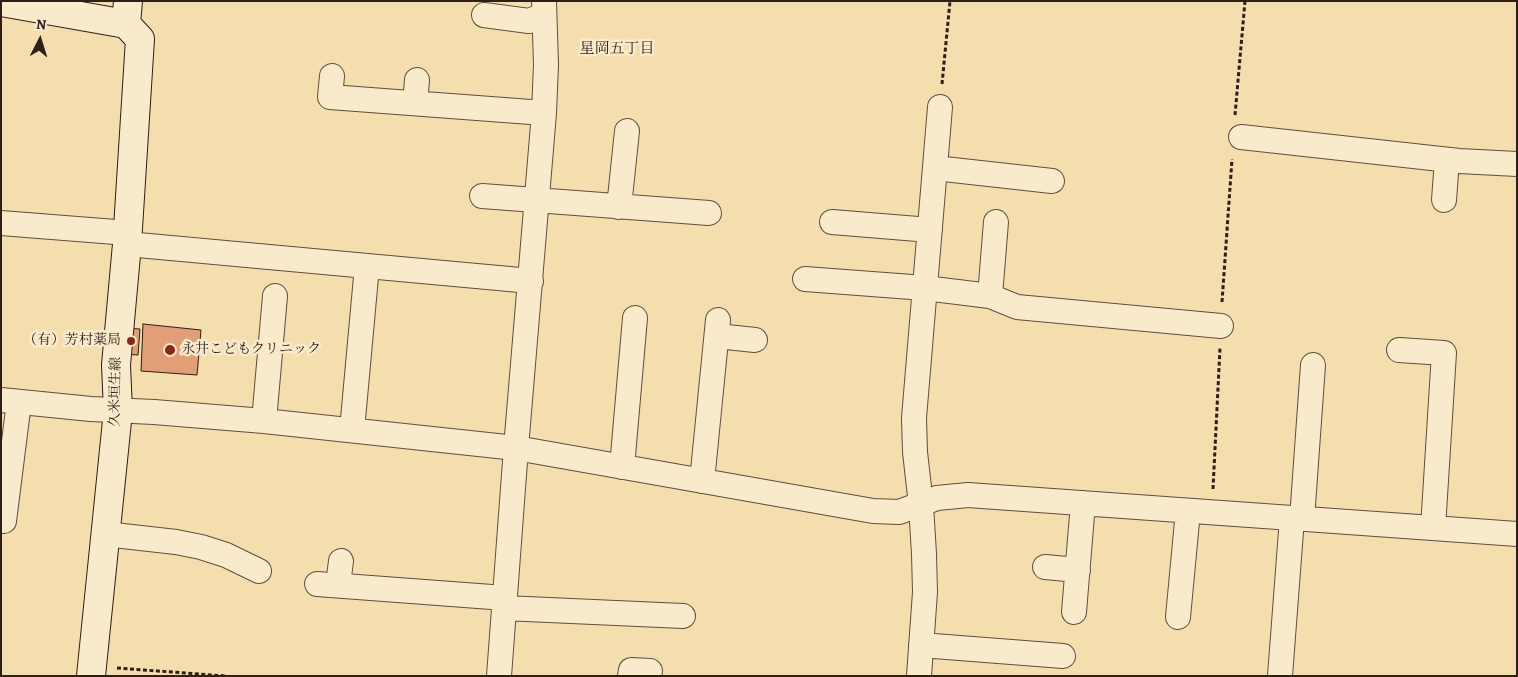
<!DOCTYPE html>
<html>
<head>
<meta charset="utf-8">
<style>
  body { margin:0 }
  #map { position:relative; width:1518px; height:677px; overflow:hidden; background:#f5deae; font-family:Alegreya,serif }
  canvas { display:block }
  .frame { position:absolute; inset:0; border:2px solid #2c1e19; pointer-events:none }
  .north { position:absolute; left:15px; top:15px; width:50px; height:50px; -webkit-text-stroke:4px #f8eaca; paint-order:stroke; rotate:5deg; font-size:14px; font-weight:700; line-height:20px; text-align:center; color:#2c1e19 }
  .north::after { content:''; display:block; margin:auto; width:18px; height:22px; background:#2c1e19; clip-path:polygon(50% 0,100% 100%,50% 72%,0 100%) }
</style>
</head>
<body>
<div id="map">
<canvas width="1518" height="677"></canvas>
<div class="frame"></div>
<div class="north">N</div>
</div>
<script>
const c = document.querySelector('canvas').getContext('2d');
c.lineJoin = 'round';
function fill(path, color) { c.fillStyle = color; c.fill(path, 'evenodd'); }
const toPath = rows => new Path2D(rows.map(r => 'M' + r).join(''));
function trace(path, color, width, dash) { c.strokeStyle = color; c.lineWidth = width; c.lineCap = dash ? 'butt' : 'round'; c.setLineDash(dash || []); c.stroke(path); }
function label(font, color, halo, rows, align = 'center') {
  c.font = font + ' Alegreya,"Noto Serif JP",serif'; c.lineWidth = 5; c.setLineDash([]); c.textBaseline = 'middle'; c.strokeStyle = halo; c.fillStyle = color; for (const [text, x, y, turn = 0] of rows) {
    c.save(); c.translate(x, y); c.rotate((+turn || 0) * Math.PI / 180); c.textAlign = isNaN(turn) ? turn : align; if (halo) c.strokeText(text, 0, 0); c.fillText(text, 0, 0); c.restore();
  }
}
const building = toPath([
  [143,324,201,330,197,375,141,371,143,324],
  [124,328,140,329,138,355,122,354,124,328]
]);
fill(building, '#e29e76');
trace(building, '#2c1e19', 1);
const minor = toPath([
  [484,15,529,21,544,15],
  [332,76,330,97,544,113],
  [415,103,417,80],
  [1241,137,1459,161,1517,164],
  [935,168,1052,181],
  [482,196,709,213],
  [1444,200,1446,173],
  [619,207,627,131],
  [832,222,930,230],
  [1,223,128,233],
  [127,244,531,281],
  [805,279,925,288,990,296,1017,307,1221,326],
  [990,296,996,222],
  [717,336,755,340],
  [1399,350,1444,353,1433,528],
  [1,400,91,409,154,412,264,421,516,448,873,511,899,512,937,498,968,495,1517,534],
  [264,421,275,296],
  [352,430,367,266],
  [622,467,635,318],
  [702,481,718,320],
  [1302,519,1313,365],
  [4,521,19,402],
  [105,534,176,542,201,547,226,555,259,571],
  [1045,567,1078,570],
  [317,584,505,598],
  [338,585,341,561],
  [504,608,683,616],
  [1074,612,1083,503],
  [1178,617,1188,511],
  [921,645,1063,656],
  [499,676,516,448,544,113,546,65,544,1],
  [630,676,631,670,650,671],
  [919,676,925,592,924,554,921,505,915,452,914,418,940,107],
  [1280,676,1292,518]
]);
const secondary = toPath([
  [1,2,126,24],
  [91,676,118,411,116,365,127,244,140,39,126,24,128,1]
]);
trace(minor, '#5e4e3e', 26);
trace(secondary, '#2c1e19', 30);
trace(toPath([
  [942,84,950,1],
  [1235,115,1245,1],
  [1222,302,1232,159],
  [1213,489,1220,348],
  [117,668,226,676]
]), '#2c1e19', 3, [4, 2.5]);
trace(minor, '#f8eaca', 24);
trace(secondary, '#f8eaca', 28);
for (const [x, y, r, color] of [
  [131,341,5,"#8f2418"],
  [170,350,6,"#8f2418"]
]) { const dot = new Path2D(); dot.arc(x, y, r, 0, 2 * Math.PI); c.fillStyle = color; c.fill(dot); trace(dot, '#f8eaca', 2); }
label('14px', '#2c1e19', '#f8eaca', [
  ["（有）芳村薬局",121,341],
  ["永井こどもクリニック",181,350,"left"]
], 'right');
label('14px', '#2c1e19', '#f8eaca', [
  ["久米垣生線",116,392,-89]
]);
label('15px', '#2c1e19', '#f8eaca', [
  ["星岡五丁目",617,49]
]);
</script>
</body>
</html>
